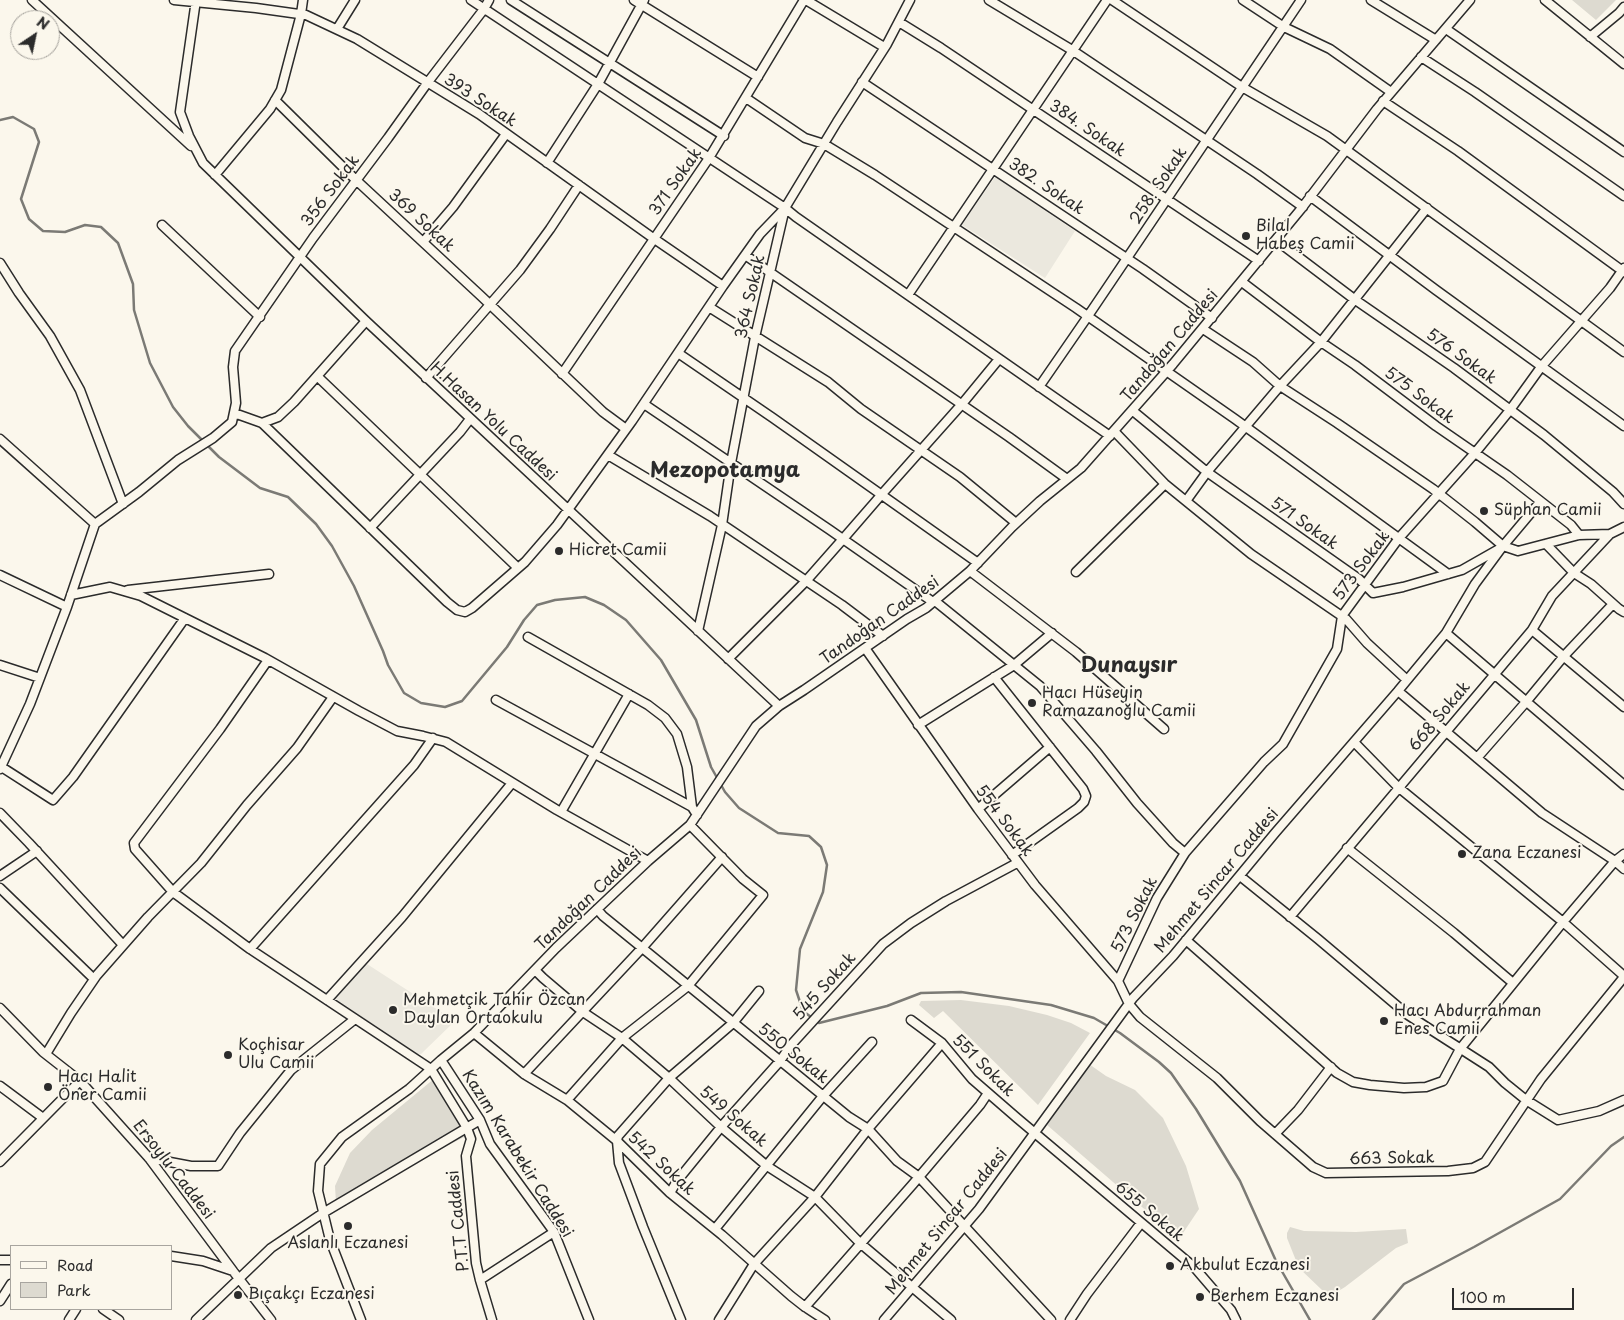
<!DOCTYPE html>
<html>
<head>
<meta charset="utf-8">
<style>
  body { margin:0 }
  #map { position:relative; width:1624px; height:1320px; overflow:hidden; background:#fbf7ec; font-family:"Playpen Sans",sans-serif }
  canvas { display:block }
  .legend { position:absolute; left:10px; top:1245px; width:162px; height:65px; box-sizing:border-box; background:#fbf7ec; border:1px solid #a8a59f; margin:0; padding:6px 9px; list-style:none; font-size:15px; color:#2b2b2b }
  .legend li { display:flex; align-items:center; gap:10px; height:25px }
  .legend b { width:25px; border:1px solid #a8a59f }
  .north { position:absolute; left:10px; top:10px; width:50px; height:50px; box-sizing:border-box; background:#fbf7ec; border:1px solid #a8a59f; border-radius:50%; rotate:34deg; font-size:14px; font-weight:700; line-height:20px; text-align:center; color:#2b2b2b }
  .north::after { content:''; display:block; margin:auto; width:18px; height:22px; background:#2b2b2b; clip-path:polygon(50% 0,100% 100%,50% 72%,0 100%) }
  .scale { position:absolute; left:1452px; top:1288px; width:122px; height:22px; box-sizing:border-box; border:2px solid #2b2b2b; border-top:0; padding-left:6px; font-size:15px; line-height:18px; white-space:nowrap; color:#2b2b2b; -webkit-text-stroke:4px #fbf7ec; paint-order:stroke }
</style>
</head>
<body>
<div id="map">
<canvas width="1624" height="1320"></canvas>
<ul class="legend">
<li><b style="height:6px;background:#fbf7ec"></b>Road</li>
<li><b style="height:14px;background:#dddad0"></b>Park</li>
</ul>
<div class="north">N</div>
<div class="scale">100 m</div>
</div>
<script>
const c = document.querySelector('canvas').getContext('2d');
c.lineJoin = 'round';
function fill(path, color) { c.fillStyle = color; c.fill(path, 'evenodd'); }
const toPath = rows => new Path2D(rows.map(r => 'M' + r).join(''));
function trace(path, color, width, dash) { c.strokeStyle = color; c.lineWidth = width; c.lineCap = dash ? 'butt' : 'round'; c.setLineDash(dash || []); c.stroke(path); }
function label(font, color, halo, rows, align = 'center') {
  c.font = font + ' "Playpen Sans",sans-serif'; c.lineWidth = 4; c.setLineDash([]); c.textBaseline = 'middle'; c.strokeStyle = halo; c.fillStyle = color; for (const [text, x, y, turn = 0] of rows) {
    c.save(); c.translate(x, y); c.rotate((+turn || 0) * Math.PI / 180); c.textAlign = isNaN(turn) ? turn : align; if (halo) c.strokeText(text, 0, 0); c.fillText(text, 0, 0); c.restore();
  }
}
fill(toPath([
  [995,177,1075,231,1045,278,962,225],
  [367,964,455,1021,421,1054,414,1054,332,1000]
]), '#ebe8de');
fill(toPath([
  [1572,0,1616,0,1596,20],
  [961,1000,1009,1006,1047,1015,1071,1023,1090,1033,1038,1105,943,1011,934,1018,919,1005,921,1001],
  [1089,1064,1106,1076,1135,1090,1163,1118,1186,1166,1199,1209,1179,1239,1047,1125],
  [435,1078,472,1133,336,1203,335,1186,350,1153,372,1130],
  [1290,1227,1304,1231,1356,1232,1406,1229,1408,1243,1396,1248,1345,1287,1332,1295,1322,1290,1299,1268,1287,1238,1287,1233]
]), '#dddad0');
trace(toPath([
  [0,120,13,117,34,129,39,142,21,199,29,219,43,231,65,232,85,225,101,227,118,243,133,284,134,310,150,363,173,407,188,426,219,457,260,488,288,497,316,524,332,546,354,586,383,651,388,665,404,693,421,703,445,707,462,701,507,647,524,620,537,605,555,600,585,597,604,605,626,620,661,660,696,720,711,767,725,792,739,808,778,833,809,836,821,847,827,865,823,892,800,949,796,990,803,1011,819,1023,887,1006,921,993,961,992,1051,1005,1094,1018,1120,1033,1159,1062,1171,1073,1196,1109,1240,1181,1276,1261,1310,1320],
  [1373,1320,1404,1284,1474,1247,1560,1199,1611,1146,1624,1137]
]), '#7b7a75', 2.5);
const minor = toPath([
  [32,0,191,146],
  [174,0,256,8,306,15,357,39,479,114,653,238,723,286],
  [196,0,180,112,189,136,203,163,366,321,779,706],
  [471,0,785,208,796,217,1110,436],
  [511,0,724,136],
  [634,0,758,77],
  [806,0,884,47],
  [989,0,1072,50,1257,174,1303,207],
  [1112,0,1242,87,1327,136,1624,352],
  [1243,0,1284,27,1330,49,1391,92],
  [1371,0,1436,40],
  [1545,0,1624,64],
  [899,22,941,48,1259,261],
  [337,29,355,0],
  [1446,29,1624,152],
  [1590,37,1619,13,1624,7],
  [1421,57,1475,92,1624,196],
  [862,82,1143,269,1212,318],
  [746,98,805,138,824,144,875,175,1076,308,1235,419,1448,574],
  [275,100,356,180,481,296,603,412,626,429],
  [1383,101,1458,151,1624,272],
  [547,163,598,84,644,0],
  [215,175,270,109,281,90,301,14,303,0],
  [1310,196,1436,290,1624,426],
  [162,225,260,317],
  [1276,240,1354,299,1454,368,1544,435,1613,492,1624,504],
  [423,242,453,207,506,134],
  [745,255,1009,437,1067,479],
  [0,263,19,293,50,336,80,390,123,504],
  [1242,282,1321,342,1355,365,1436,426,1507,475,1571,525,1579,535],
  [908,295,1107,0],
  [709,307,828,382,861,409,960,477,1016,523],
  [1203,329,1253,362,1280,386,1337,423,1433,489,1475,522,1503,546,1518,551,1579,535,1610,534],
  [678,353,773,418,978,563],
  [562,374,709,158,804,0],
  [317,376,518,568],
  [426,378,520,270,550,229,579,185],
  [1039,387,1088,316,1301,0],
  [644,404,830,530,933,602],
  [1133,411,1207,472,1359,579,1373,593,1403,587,1462,570,1499,549],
  [234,413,262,423,447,602,457,610,465,612,472,608,525,562,557,525,632,421,723,286,760,234,785,208],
  [262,423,278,417,294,402,366,321],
  [1114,431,1165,484,1251,554,1346,619,1367,643,1407,680],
  [0,439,95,524],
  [608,455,710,516,842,605,883,636],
  [1186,501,1207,472,1280,386,1321,342,1427,208],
  [370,528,460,432,470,419],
  [1546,544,1574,573,1591,584,1619,609,1624,612],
  [970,571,1076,652,1164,729],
  [1076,572,1165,484],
  [0,575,67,607],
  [128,590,269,574],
  [71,595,110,587,141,596,265,658,359,711,397,731,423,736,446,742,557,810,648,861],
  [935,601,1040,686,1096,751,1137,803,1173,843,1185,853],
  [1532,630,1624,707],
  [698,631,722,525,731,463,755,337,785,208,837,122,887,44,910,0],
  [1446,633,1624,785],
  [528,637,648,705,665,718,677,734,687,767,692,807,697,815],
  [865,648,978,809,1035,885,1118,981,1129,1004,1140,1017,1217,1078,1260,1121,1313,1167,1326,1173,1448,1171,1473,1168,1485,1162,1541,1079,1624,977],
  [728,659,806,581,843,539,882,494,962,404,999,359],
  [268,660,220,729,134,843,135,849,173,892,250,949,431,1069,467,1128,471,1139,466,1156,476,1263,480,1280,492,1320],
  [0,665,40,678],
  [994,677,1083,789,1086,796,1084,802,1078,808,1012,855],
  [1398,691,1542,813,1615,861,1624,869],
  [496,700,692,807],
  [918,725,1014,665,1052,633],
  [1354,742,1398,787,1563,922,1624,976],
  [1477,758,1526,702,1564,656,1613,604],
  [0,766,53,800,73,777,185,618],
  [0,769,30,704,67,607,95,524,139,492,178,460,213,438,232,422,236,403,233,367,235,351,313,238,388,138,428,82,484,9,489,0],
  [978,809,1050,747],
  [561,812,629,694],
  [0,813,29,843,123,945],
  [1347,848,1454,933,1513,983],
  [0,876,37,851],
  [1240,876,1318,939,1408,1015,1489,1067,1505,1083,1526,1100,1558,1120,1599,1111,1624,1100],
  [0,888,94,979],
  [597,909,603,916,657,960,849,1117,868,1129,897,1161,919,1177,1051,1320],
  [1290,917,1532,630,1552,596,1610,534,1624,527],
  [1186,940,1337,1073,1353,1082,1370,1085,1404,1088,1426,1087,1443,1081,1460,1049,1563,922,1615,861,1624,854],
  [250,949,414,765,433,738],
  [535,970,543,978,583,1012,622,1038,669,1078,721,1127,767,1166,815,1197,860,1243,951,1320],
  [1118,981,1157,898,1185,853,1264,762,1283,744,1337,649,1342,616,1399,538,1475,453,1510,410,1541,367,1610,288,1624,268],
  [327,1000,402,917,512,783],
  [0,1008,43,1052,80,1081,106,1110,149,1158,233,1271],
  [911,1020,942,1043,972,1079,1017,1118,1194,1267,1231,1310,1236,1320],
  [474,1033,524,1074,567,1100,617,1141,670,1193,722,1235,791,1296,805,1307,825,1320],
  [46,1054,71,1013,97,975,148,917,201,863,247,805,297,748,333,697],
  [441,1060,480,1120,490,1144,554,1232,589,1320],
  [524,1074,642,948,722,857],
  [0,1086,43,1118],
  [567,1100,622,1038,688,986,763,895,743,879,690,825],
  [1275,1134,1298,1110,1331,1067],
  [149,1158,191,1166,218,1166,240,1133,291,1070,355,1019],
  [0,1162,80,1081],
  [670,1193,677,1181,721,1127,780,1061,791,1045,883,944,911,923,946,901,1017,863],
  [715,1229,823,1096,872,1042],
  [171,1256,203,1261,233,1271,271,1320],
  [0,1260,11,1260],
  [480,1280,554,1232],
  [0,1301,11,1284],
  [805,1307,913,1184,980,1105,988,1093],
  [103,1309,119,1320],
  [69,1320,76,1309],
  [196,1320,271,1248,323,1213,480,1120],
  [361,1320,330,1240,318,1191,320,1164,342,1137,409,1089,441,1060,474,1033,556,948,648,861,690,825,756,726,779,706,804,690,907,619,926,608,970,571,1012,527,1040,501,1081,468,1173,364,1301,209,1377,109,1470,0],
  [681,1320,643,1227,619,1163,617,1141,618,1136,669,1078,733,1023,759,991],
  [719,1320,754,1264,815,1197,868,1129,942,1043],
  [884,1320,979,1209,1133,998,1173,956,1275,833,1398,691,1446,633,1475,584,1503,546,1540,502],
  [1070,1320,1087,1294,1141,1223]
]);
trace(minor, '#2b2b2b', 11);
trace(minor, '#fbf7ec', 8);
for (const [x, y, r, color] of [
  [1246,236,5,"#2b2b2b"],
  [1484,511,5,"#2b2b2b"],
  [559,551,5,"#2b2b2b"],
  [1032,703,5,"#2b2b2b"],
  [1462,854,5,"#2b2b2b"],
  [393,1010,5,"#2b2b2b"],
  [1384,1021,5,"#2b2b2b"],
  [228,1055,5,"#2b2b2b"],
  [48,1087,5,"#2b2b2b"],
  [348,1226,5,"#2b2b2b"],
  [1170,1266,5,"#2b2b2b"],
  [238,1295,5,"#2b2b2b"],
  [1200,1297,5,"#2b2b2b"]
]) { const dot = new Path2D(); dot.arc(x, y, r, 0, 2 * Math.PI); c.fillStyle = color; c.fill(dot); trace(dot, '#fbf7ec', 2); }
label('16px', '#2b2b2b', '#fbf7ec', [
  ["393 Sokak",480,101,33],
  ["384. Sokak",1087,129,34],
  ["371 Sokak",676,182,-55],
  ["258. Sokak",1159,186,-56],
  ["382. Sokak",1046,187,34],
  ["356 Sokak",331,191,-53],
  ["369 Sokak",421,221,43],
  ["364 Sokak",751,297,-77],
  ["Tandoğan Caddesi",1170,346,-50],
  ["576 Sokak",1461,357,36],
  ["575 Sokak",1419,396,37],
  ["H.Hasan Yolu Caddesi",493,422,43],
  ["571 Sokak",1304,524,35],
  ["573 Sokak",1362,566,-53],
  ["Tandoğan Caddesi",880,621,-35],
  ["668 Sokak",1440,717,-50],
  ["554 Sokak",1004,821,53],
  ["Mehmet Sincar Caddesi",1217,881,-50],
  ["Tandoğan Caddesi",589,899,-44],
  ["573 Sokak",1135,915,-63],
  ["545 Sokak",825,987,-48],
  ["550 Sokak",793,1054,39],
  ["551 Sokak",983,1066,45],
  ["549 Sokak",733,1117,41],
  ["Kazım Karabekir Caddesi",517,1154,58],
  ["663 Sokak",1392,1159,-1],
  ["542 Sokak",661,1164,43],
  ["Ersoylu Caddesi",173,1170,52],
  ["655 Sokak",1149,1212,40],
  ["P.T.T Caddesi",459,1221,-96],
  ["Mehmet Sincar Caddesi",947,1222,-51]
]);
label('16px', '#2b2b2b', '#fbf7ec', [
  ["Bilal",1256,227],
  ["Habeş Camii",1256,245],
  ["Süphan Camii",1494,511],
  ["Hicret Camii",569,551],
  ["Hacı Hüseyin",1042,694],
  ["Ramazanoğlu Camii",1042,712],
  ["Zana Eczanesi",1472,854],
  ["Mehmetçik Tahir Özcan",403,1001],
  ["Daylan Ortaokulu",403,1019],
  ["Hacı Abdurrahman",1394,1012],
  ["Enes Camii",1394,1030],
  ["Koçhisar",238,1046],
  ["Ulu Camii",238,1064],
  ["Hacı Halit",58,1078],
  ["Öner Camii",58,1096],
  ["Aslanlı Eczanesi",348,1244,"center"],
  ["Akbulut Eczanesi",1180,1266],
  ["Bıçakçı Eczanesi",248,1295],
  ["Berhem Eczanesi",1210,1297]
], 'left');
label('bold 21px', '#2b2b2b', '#fbf7ec', [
  ["Mezopotamya",725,471],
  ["Dunaysır",1129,666]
]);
</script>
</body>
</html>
